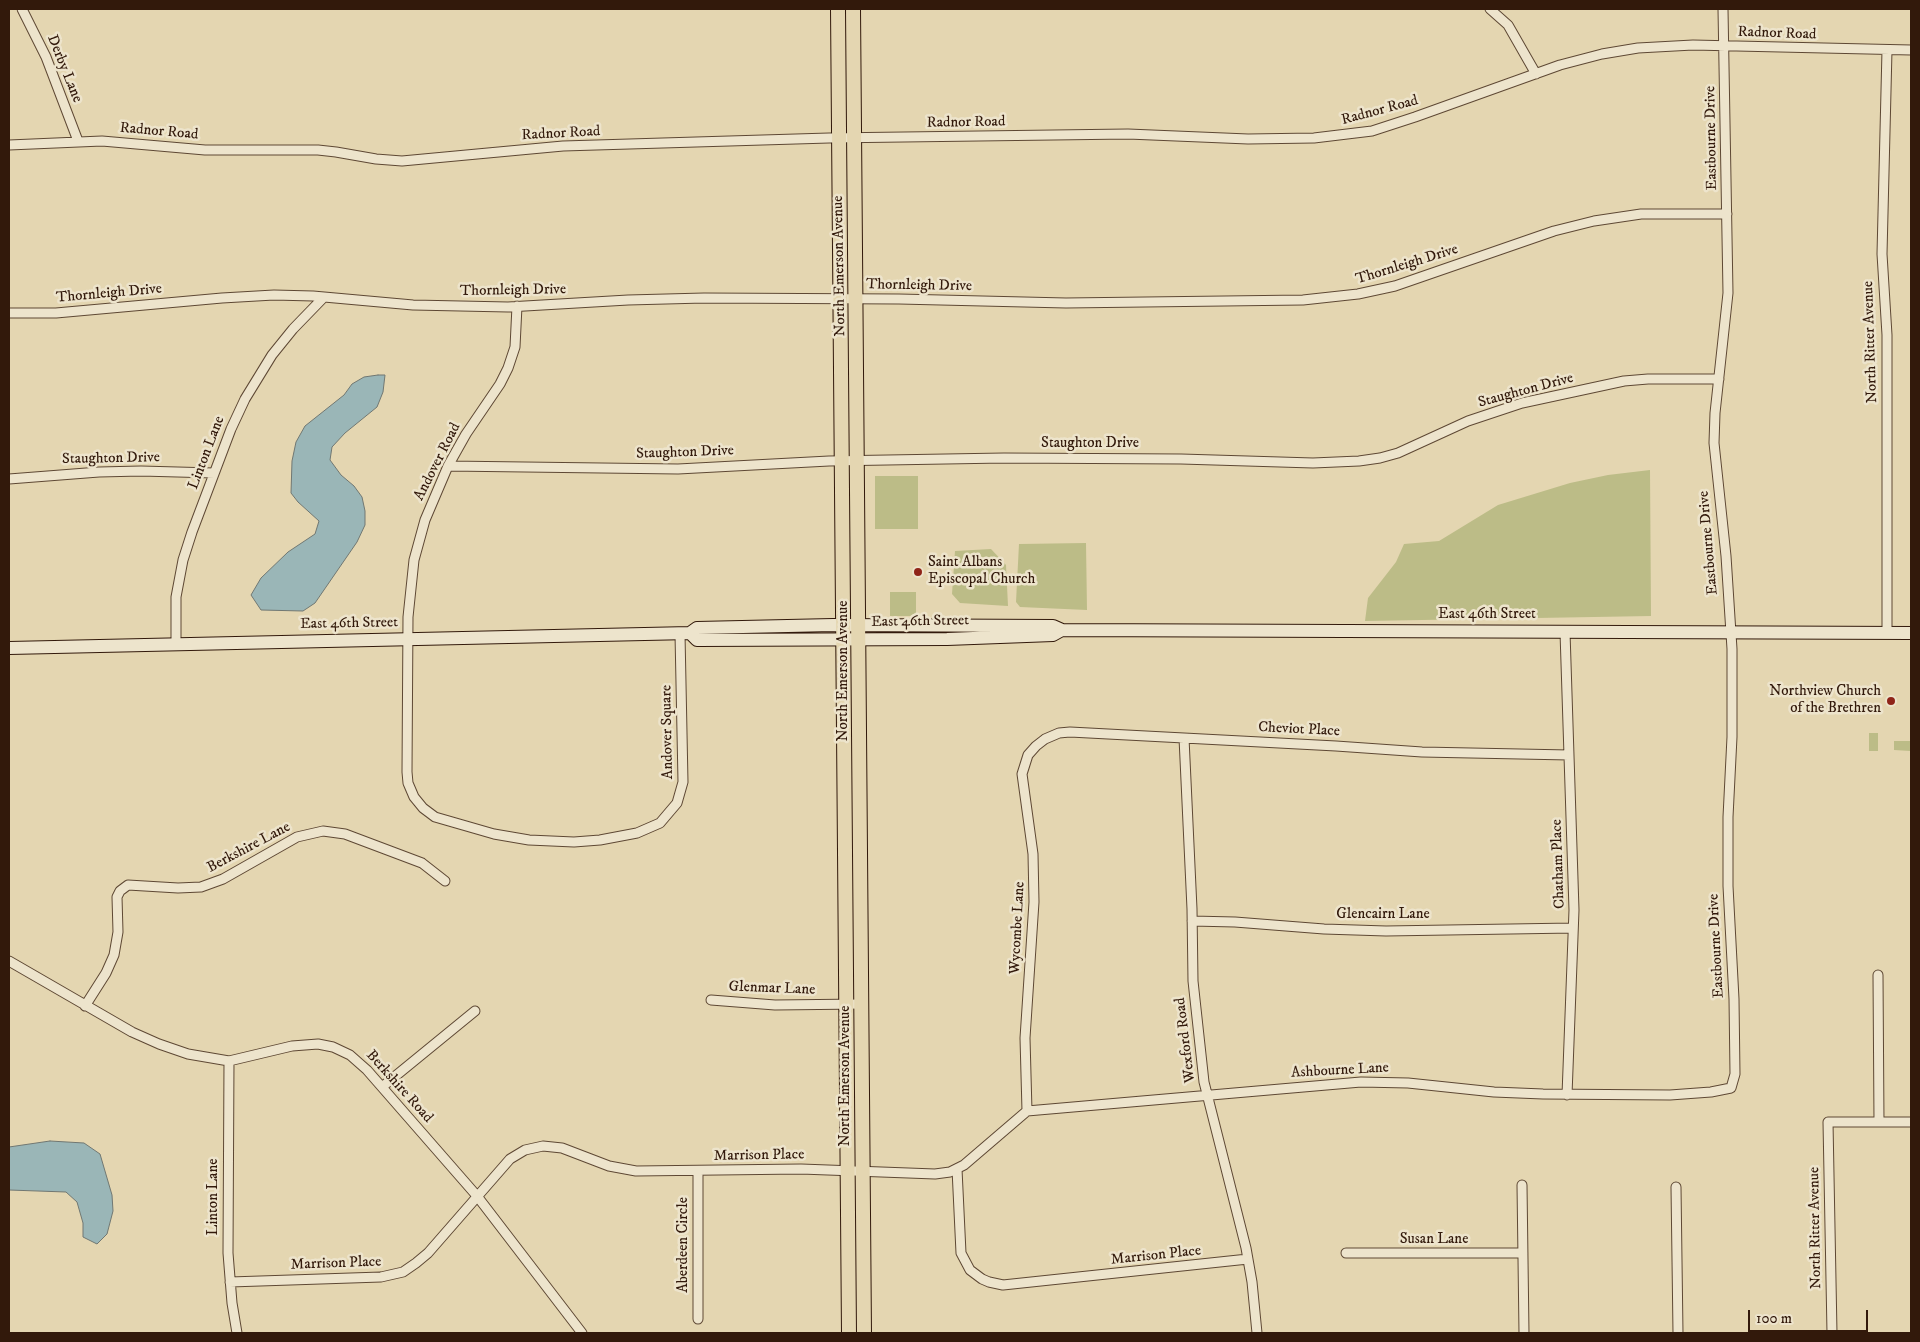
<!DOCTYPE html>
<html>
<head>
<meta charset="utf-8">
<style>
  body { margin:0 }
  #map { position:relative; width:1920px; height:1342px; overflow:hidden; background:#e4d6b1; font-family:"IM FELL DW Pica",serif }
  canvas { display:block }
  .frame { position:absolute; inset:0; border:10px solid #32190b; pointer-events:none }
  .scale { position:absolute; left:1748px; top:1310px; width:120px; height:22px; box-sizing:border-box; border:2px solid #32190b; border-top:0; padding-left:6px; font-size:15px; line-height:18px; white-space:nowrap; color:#32190b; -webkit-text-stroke:4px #ede4cc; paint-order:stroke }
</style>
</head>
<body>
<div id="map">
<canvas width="1920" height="1342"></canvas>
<div class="frame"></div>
<div class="scale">100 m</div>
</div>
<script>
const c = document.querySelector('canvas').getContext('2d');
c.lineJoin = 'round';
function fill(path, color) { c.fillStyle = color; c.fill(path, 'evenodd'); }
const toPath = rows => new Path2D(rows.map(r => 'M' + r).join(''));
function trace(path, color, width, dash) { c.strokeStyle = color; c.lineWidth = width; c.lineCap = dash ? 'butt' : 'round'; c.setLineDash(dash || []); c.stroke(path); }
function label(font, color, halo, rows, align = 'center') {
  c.font = font + ' "IM FELL DW Pica",serif'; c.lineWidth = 5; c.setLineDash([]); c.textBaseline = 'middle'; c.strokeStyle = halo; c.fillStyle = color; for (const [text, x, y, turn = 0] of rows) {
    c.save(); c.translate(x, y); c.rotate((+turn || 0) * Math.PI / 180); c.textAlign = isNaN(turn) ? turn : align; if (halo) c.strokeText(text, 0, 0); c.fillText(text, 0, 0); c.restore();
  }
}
fill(toPath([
  [1650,470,1651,616,1365,621,1368,598,1396,562,1404,544,1439,541,1498,505,1570,483,1608,475],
  [875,476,918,476,918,529,875,529],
  [1086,543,1087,610,1020,607,1016,602,1019,544],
  [991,549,1006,565,1008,606,960,603,952,594,955,551],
  [890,592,916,592,916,616,890,616],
  [1869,733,1878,733,1878,751,1869,751],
  [1894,741,1911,741,1911,751,1894,750]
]), '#bcbc87');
const water = toPath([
  [378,375,385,375,383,392,377,407,345,433,332,447,330,460,341,475,354,486,362,497,365,511,365,525,357,542,315,603,303,611,261,610,251,595,261,578,288,552,315,534,319,521,298,502,291,493,292,461,296,442,305,426,344,395,352,384,364,377,378,375],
  [50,1141,84,1143,100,1154,112,1195,113,1211,107,1234,97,1244,83,1237,83,1223,77,1202,66,1192,9,1190,9,1147,50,1141]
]);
fill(water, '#9ab6b7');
trace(water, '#707772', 1);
const minor = toPath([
  [22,9,46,57,78,141],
  [1490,9,1508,25,1536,74],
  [1887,50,1882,254,1887,335,1887,633],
  [9,145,102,141,205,150,318,150,336,152,376,159,402,161,563,146,829,138,1128,134,1248,139,1314,138,1372,131,1415,117,1560,65,1602,54,1638,48,1693,45,1911,50],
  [517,306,515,347,508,368,500,384,466,434,448,466,425,520,414,560,408,617,407,772,408,783,414,797,423,808,435,817,494,834,529,840,574,842,600,840,637,833,660,823,677,803,683,782,680,634],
  [9,313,56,313,222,298,274,295,313,296,413,305,508,307,628,300,704,298,899,299,1066,303,1303,300,1358,294,1395,286,1554,231,1594,221,1641,214,1727,214],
  [448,466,678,469,829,461,1004,458,1181,459,1313,463,1359,461,1380,458,1398,453,1468,421,1522,403,1624,381,1648,379,1719,379],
  [9,479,99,472,141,471,214,473],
  [1565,632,1574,910,1567,1095],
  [176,644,176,597,183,560,192,532,231,429,245,399,272,355,293,329,324,297],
  [1184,738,1192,909,1193,981,1204,1082,1246,1248,1252,1282,1257,1333],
  [1192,921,1235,922,1324,929,1386,931,1573,928],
  [9,961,132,1032,159,1044,188,1054,229,1061,292,1046,318,1044,333,1047,350,1055,367,1070,477,1196,582,1333],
  [1878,975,1879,1122],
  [711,1000,775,1005,862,1004],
  [85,1006,106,973,114,955,118,932,117,897,120,891,128,885,178,888,201,887,223,879,297,837,323,831,345,834,422,863,445,881],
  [229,1061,228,1253,232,1303,237,1333],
  [382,1087,475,1011],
  [1027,1111,1025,1038,1034,902,1033,854,1022,774,1028,755,1036,746,1045,739,1059,733,1070,732,1336,746,1422,752,1569,755],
  [957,1169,961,1253,970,1270,982,1279,989,1282,1003,1285,1248,1259],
  [698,1171,698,1319],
  [1522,1185,1524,1333],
  [1676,1187,1678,1333],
  [1346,1253,1523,1253],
  [230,1282,381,1277,403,1272,416,1263,428,1253,510,1159,525,1150,543,1146,562,1148,609,1166,636,1171,801,1169,935,1174,950,1172,964,1165,1027,1111,1361,1082,1408,1083,1494,1092,1543,1094,1670,1095,1711,1092,1731,1088,1735,1074,1734,999,1728,886,1728,817,1732,737,1732,649,1726,556,1714,443,1715,413,1728,293,1723,9],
  [1832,1333,1828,1122,1911,1122]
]);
const secondary = toPath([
  [690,633,697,640,947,639,1053,635,1062,630],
  [9,648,690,633,697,628,833,625,1053,626,1062,630,1911,633]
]);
const primary = toPath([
  [838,9,849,1333],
  [853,9,864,1333]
]);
trace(minor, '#5e4834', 11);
trace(secondary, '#32190b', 14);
trace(primary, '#32190b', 16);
trace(minor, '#ede4cc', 9);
trace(secondary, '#ede4cc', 12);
trace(primary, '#e4d6b1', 14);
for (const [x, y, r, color] of [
  [918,572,5,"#8f2418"],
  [1891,701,5,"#8f2418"]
]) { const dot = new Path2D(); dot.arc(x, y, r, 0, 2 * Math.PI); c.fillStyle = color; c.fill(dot); trace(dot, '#ede4cc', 2); }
label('15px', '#32190b', '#ede4cc', [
  ["Radnor Road",1777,34,2],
  ["Derby Lane",64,69,68],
  ["Radnor Road",1380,111,-15],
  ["Radnor Road",966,123,-1],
  ["Radnor Road",159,132,5],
  ["Radnor Road",561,134,-3],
  ["Eastbourne Drive",1712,138,-91],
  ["Thornleigh Drive",1407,265,-17],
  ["North Emerson Avenue",840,266,-91],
  ["Thornleigh Drive",919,286,1],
  ["Thornleigh Drive",513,291,-1],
  ["Thornleigh Drive",109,294,-5],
  ["North Ritter Avenue",1871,342,-92],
  ["Staughton Drive",1526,391,-15],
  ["Staughton Drive",1090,444],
  ["Linton Lane",207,453,-69],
  ["Staughton Drive",685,453,-2],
  ["Staughton Drive",111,459,-1],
  ["Andover Road",438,462,-63],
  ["Eastbourne Drive",1709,543,-95],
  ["East 46th Street",1487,615],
  ["East 46th Street",920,622,-1],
  ["East 46th Street",349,624,-1],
  ["North Emerson Avenue",844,671,-90],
  ["Cheviot Place",1299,730,3],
  ["Andover Square",668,732,-91],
  ["Berkshire Lane",249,848,-28],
  ["Chatham Place",1559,864,-92],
  ["Glencairn Lane",1383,915],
  ["Wycombe Lane",1018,928,-87],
  ["Eastbourne Drive",1717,946,-93],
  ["Glenmar Lane",772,989,2],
  ["Wexford Road",1186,1040,-97],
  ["Ashbourne Lane",1340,1071,-3],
  ["North Emerson Avenue",846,1076,-90],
  ["Berkshire Road",399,1087,48],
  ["Marrison Place",759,1156,-1],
  ["Linton Lane",214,1197,-90],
  ["North Ritter Avenue",1816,1228,-91],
  ["Susan Lane",1434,1240],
  ["Aberdeen Circle",684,1245,-90],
  ["Marrison Place",1156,1256,-6],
  ["Marrison Place",336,1264,-2]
]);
label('15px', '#32190b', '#ede4cc', [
  ["Saint Albans",928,563],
  ["Episcopal Church",928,580],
  ["Northview Church",1881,692,"right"],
  ["of the Brethren",1881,709,"right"]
], 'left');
</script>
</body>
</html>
